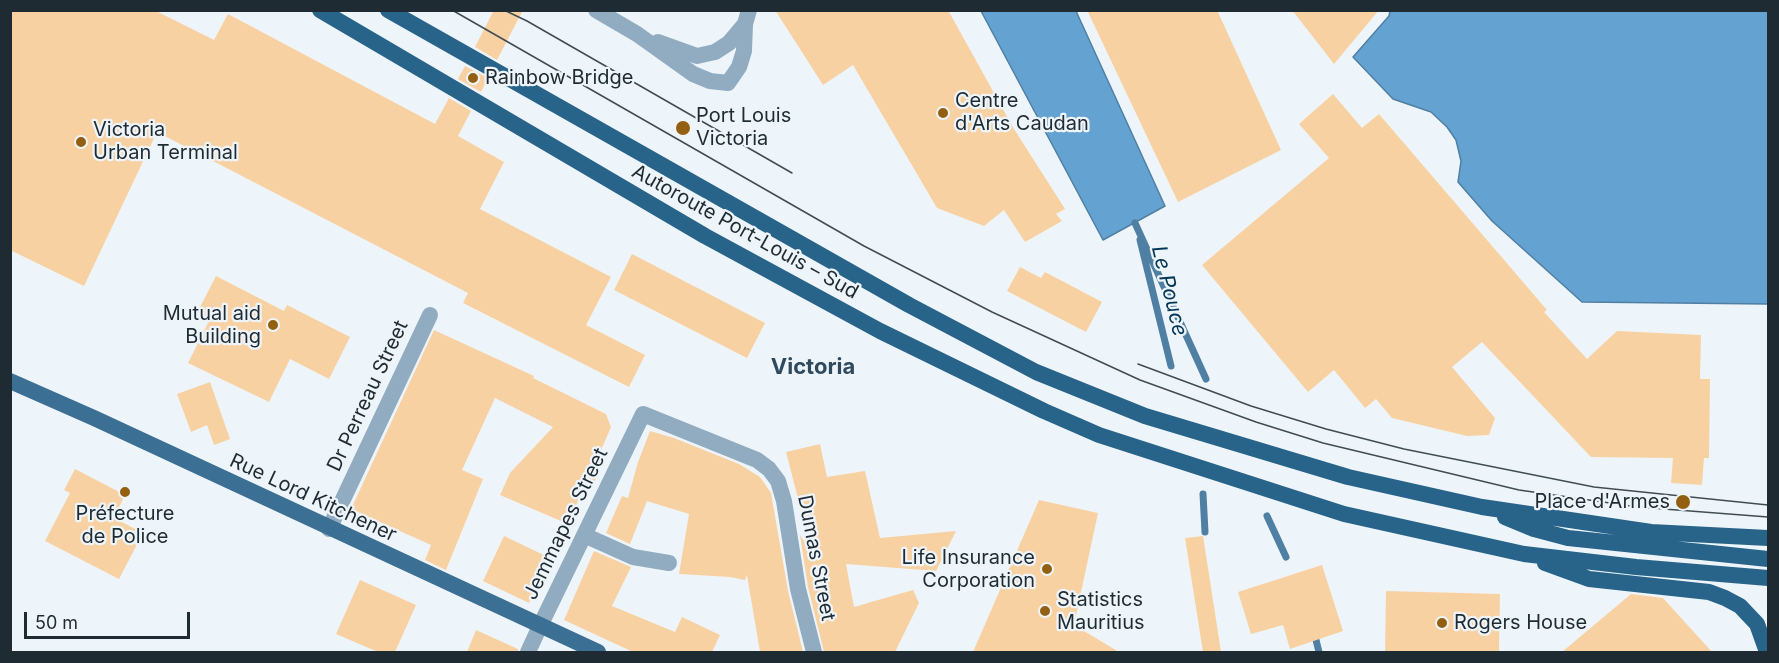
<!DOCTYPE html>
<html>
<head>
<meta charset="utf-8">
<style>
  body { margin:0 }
  #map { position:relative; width:1779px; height:663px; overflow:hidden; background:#eef5fa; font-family:Inter,sans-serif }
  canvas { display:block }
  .frame { position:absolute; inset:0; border:12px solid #1f2b33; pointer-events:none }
  .scale { position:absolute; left:24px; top:612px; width:166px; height:27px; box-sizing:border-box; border:3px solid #1f2b33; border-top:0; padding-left:8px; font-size:18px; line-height:21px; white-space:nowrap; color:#1f2b33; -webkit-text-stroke:4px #eef5fa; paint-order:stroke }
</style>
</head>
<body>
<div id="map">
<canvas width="1779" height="663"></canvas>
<div class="frame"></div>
<div class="scale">50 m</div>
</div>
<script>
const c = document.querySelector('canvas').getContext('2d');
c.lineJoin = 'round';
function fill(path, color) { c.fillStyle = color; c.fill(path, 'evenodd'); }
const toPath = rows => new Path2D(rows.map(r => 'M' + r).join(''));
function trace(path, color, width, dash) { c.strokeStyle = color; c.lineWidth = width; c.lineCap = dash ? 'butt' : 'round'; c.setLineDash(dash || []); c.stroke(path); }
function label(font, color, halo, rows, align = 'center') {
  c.font = font + ' Inter,sans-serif'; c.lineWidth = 4.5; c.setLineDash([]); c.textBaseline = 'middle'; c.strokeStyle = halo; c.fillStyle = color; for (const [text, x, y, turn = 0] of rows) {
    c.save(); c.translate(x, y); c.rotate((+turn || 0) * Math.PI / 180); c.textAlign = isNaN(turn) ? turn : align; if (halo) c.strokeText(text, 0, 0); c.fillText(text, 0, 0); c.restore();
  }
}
const water = toPath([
  [981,11,1076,11,1165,206,1103,240,981,11],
  [1390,11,1768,11,1768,304,1582,302,1492,221,1458,182,1461,161,1456,140,1447,127,1431,112,1393,99,1353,57,1389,16,1390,11]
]);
fill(water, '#64a3d1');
trace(water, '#4f7fa2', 1.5);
trace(toPath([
  [1135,223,1206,379],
  [1140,240,1171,366],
  [1203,494,1205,532],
  [1267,516,1286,557],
  [1314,632,1319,652]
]), '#4f7fa2', 7);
fill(toPath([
  [10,10,154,10,214,40,228,14,435,124,449,98,471,111,458,136,504,162,480,209,611,277,586,325,645,355,629,387,463,303,468,293,157,132,84,286,10,250],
  [494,10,523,10,497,60,475,47],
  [775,10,948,10,1014,129,1065,209,1056,214,1062,221,1025,242,1004,210,984,226,937,208,853,65,823,85],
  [1087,10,1217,10,1281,150,1178,202],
  [1292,10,1379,10,1334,64],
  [465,66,488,78,481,92,458,79],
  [1333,94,1362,128,1379,114,1547,310,1544,312,1587,359,1617,331,1701,335,1700,379,1710,379,1709,458,1704,458,1702,485,1671,483,1673,458,1591,457,1482,342,1452,367,1495,418,1489,435,1467,436,1392,418,1376,399,1365,408,1334,370,1308,392,1202,265,1329,158,1299,124],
  [632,254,765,323,747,358,614,290],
  [1020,267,1041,278,1045,272,1102,302,1086,332,1007,291],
  [216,276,284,311,287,305,350,337,329,379,290,359,269,402,188,363,210,319,197,313],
  [434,330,534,376,533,378,606,414,611,427,598,457,603,460,592,488,585,485,568,524,500,495,510,473,553,427,495,398,462,470,483,479,446,570,425,560,431,545,351,509],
  [210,382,230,439,214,445,207,425,191,432,177,394],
  [650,431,674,438,739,464,760,477,771,493,788,591,803,652,760,652,747,575,745,580,730,577,679,574,689,514,647,501,630,544,606,533,622,496,628,498,638,462],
  [820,444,827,477,865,471,880,538,956,531,936,571,846,564,854,607,913,590,919,603,895,652,824,652,808,587,800,535,812,553,786,452],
  [75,469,125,495,114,518,143,533,119,579,45,541,70,493,64,490],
  [1039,500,1098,513,1074,625,1119,652,973,652],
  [504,536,550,558,529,603,483,581],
  [1203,536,1211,587,1221,652,1203,652,1185,538],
  [594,551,631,567,612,606,675,632,682,617,720,635,712,652,633,652,564,620],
  [1322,565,1343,631,1290,649,1283,625,1251,634,1238,592],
  [360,580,416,605,395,652,378,652,336,634],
  [1386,591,1500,594,1499,652,1385,652],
  [1631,594,1663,598,1712,652,1562,652],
  [476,630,518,649,518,652,467,652]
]), '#f8d1a2');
trace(toPath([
  [329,529,430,315],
  [584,535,633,557,669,563],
  [540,626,643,414,757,460,769,469,778,481,784,501,798,589,814,652]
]), '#91acc0', 16);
trace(toPath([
  [596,10,637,34,693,74,710,81,728,83,739,67,744,51,745,24,749,10],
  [658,42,697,56,715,52,729,43,745,24],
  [528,652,540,626]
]), '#91acc0', 16);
trace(toPath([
  [10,381,94,418,598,652]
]), '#3b6f93', 16);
trace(toPath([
  [320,10,705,236,880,331,1044,411,1099,435,1344,514,1524,554,1636,567,1768,578],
  [388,10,909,305,1036,372,1145,416,1348,477,1482,507,1651,532,1768,538],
  [1505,517,1534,529,1568,538,1768,559],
  [1545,563,1589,579,1709,592,1725,598,1740,606,1757,624,1767,652]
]), '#28648a', 16);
trace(toPath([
  [452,10,864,246,992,312,1140,380,1256,422,1323,443,1519,490,1638,507,1768,517],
  [504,10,527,21,792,173],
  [1138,364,1251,406,1326,429,1404,449,1594,487,1768,505]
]), '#404c53', 1.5);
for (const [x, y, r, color] of [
  [473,78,6,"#926010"],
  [943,113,6,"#926010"],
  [683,128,8,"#926010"],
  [81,142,6,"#926010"],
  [273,325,6,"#926010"],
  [125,492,6,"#926010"],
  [1683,502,8,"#926010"],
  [1047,569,6,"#926010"],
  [1045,611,6,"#926010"],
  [1442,623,6,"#926010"]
]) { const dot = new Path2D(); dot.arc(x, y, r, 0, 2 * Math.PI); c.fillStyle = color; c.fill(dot); trace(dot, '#eef5fa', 2); }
label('20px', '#1f2b33', '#eef5fa', [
  ["Rainbow Bridge",485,78],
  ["Centre",955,101],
  ["d'Arts Caudan",955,124],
  ["Port Louis",696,116],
  ["Victoria",696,139],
  ["Victoria",93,130],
  ["Urban Terminal",93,153],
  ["Mutual aid",261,314,"right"],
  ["Building",261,337,"right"],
  ["Place d'Armes",1670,502,"right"],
  ["Préfecture",125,514,"center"],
  ["de Police",125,537,"center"],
  ["Life Insurance",1035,558,"right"],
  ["Corporation",1035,581,"right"],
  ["Statistics",1057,600],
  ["Mauritius",1057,623],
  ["Rogers House",1454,623]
], 'left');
label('20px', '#1f2b33', '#eef5fa', [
  ["Autoroute Port-Louis – Sud",745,232,29],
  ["Dr Perreau Street",368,396,-65],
  ["Rue Lord Kitchener",313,498,25],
  ["Jemmapes Street",566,524,-64],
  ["Dumas Street",816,558,79]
]);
label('italic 21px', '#023756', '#eef5fa', [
  ["Le Pouce",1169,291,76]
]);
label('bold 22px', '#2f4a5e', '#eef5fa', [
  ["Victoria",813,367]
]);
</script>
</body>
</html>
